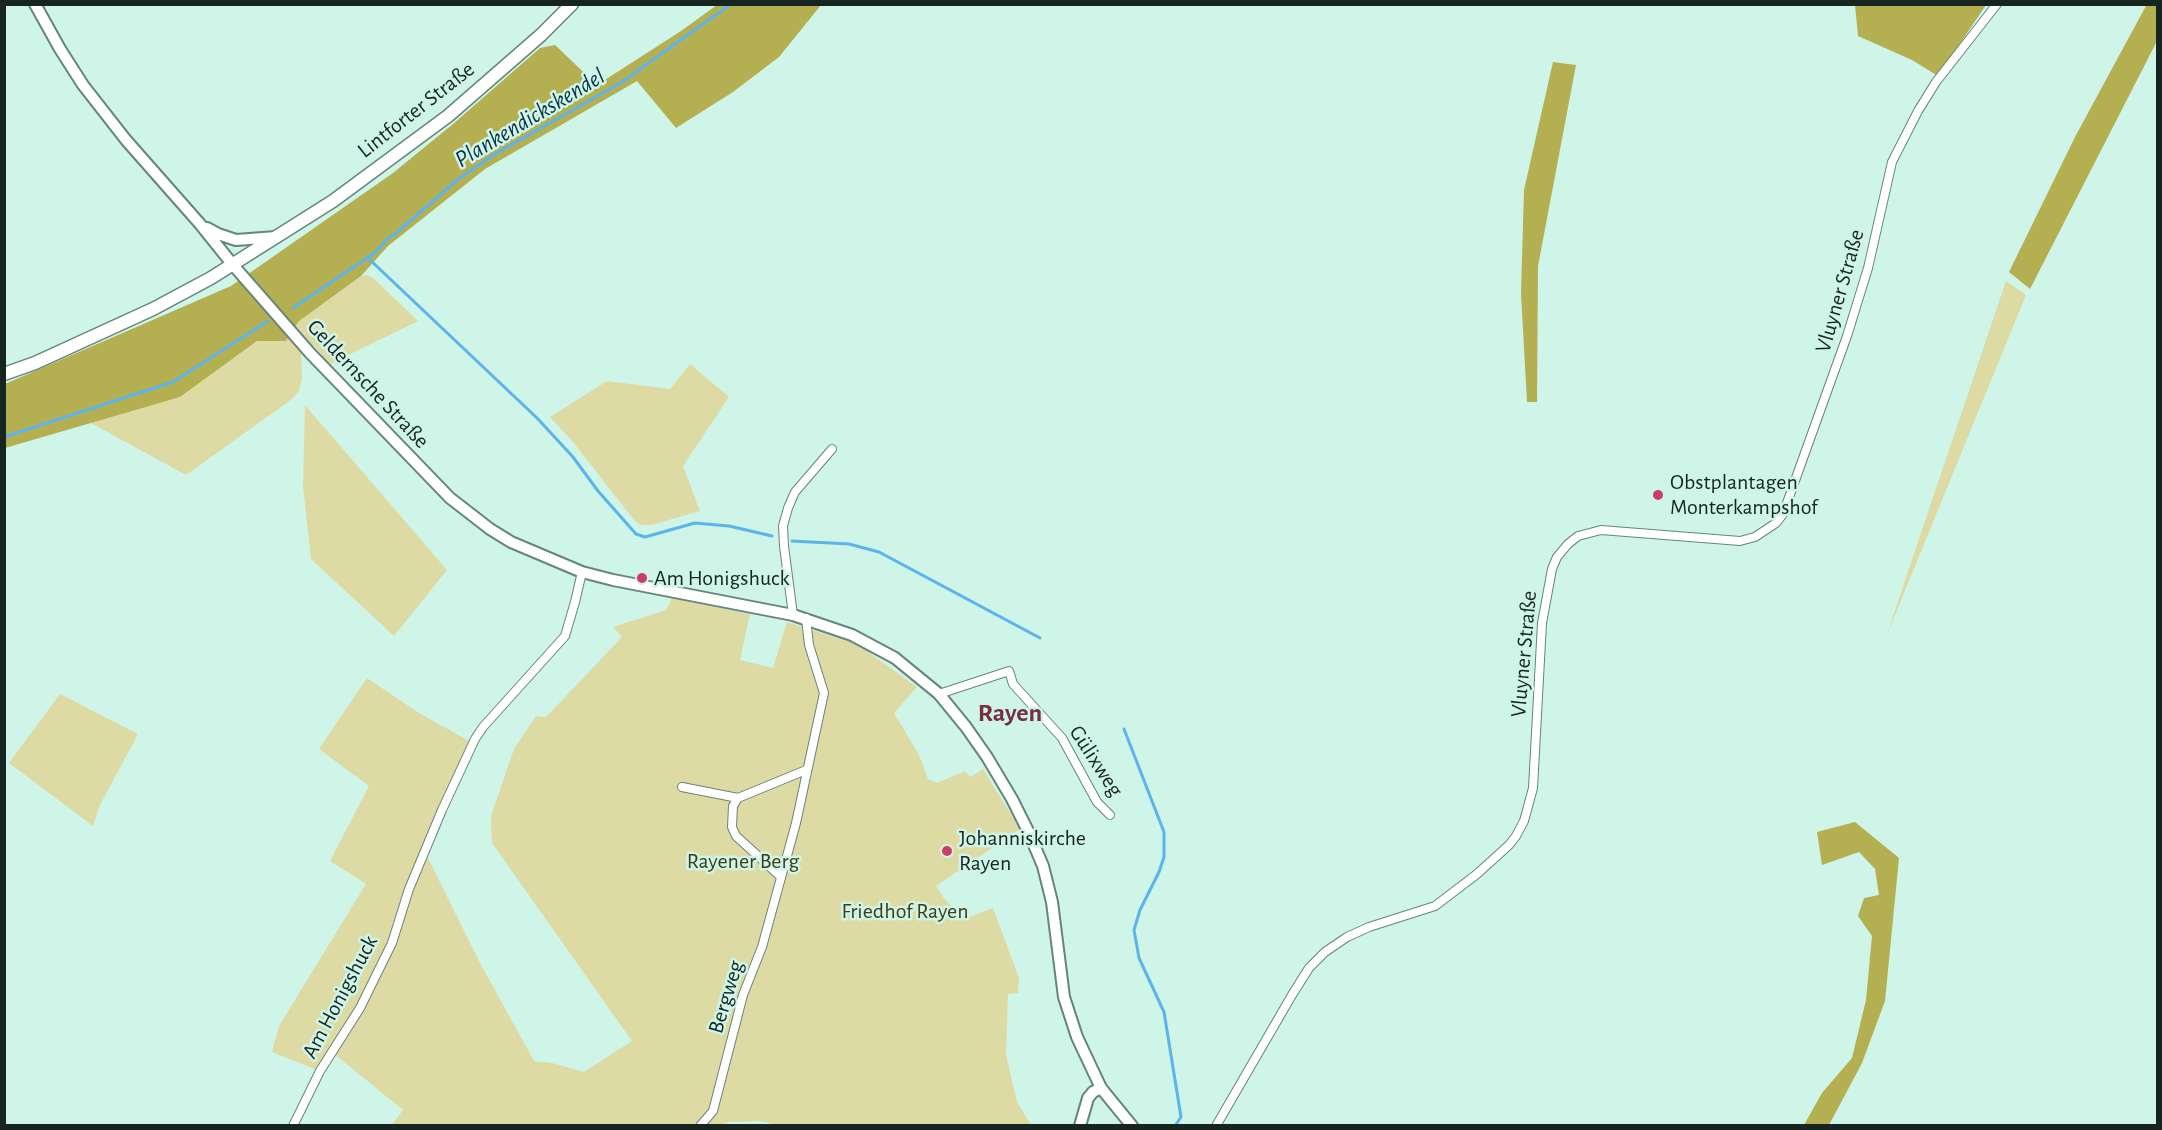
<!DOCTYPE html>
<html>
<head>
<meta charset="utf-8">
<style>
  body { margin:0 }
  #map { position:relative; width:2162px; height:1130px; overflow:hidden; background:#cff4e8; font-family:"Alegreya Sans",sans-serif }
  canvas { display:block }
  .frame { position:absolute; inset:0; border:6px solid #172520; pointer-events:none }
</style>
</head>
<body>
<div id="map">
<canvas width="2162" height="1130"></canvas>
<div class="frame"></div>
</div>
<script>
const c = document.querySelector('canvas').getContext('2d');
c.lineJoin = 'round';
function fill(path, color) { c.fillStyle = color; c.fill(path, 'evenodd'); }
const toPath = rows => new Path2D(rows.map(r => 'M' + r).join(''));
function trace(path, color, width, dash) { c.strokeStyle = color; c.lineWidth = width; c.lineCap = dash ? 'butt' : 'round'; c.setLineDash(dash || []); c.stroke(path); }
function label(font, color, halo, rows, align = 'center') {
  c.font = font + ' "Alegreya Sans",sans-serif'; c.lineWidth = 5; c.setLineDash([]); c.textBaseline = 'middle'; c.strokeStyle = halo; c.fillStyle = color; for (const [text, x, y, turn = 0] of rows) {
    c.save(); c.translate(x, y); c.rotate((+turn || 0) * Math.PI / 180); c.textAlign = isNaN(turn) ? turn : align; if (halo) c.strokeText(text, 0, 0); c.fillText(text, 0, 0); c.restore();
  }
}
fill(toPath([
  [367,275,373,278,418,321,330,364,314,346,301,351,302,378,299,391,292,399,186,475,89,422,180,397,257,341,286,341,299,321,308,313,361,276],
  [2006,281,2026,295,1886,637],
  [690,364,729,397,683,466,700,511,651,525,641,525,634,520,573,442,550,417,607,381,670,389],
  [305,405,447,570,394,636,311,559,303,486],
  [672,598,750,614,740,660,773,668,787,622,857,644,917,687,894,713,919,755,928,779,937,783,965,771,970,777,983,769,1020,829,936,886,943,897,964,919,993,908,1019,978,1018,993,1008,994,1006,1055,1017,1102,1031,1125,781,1126,761,1121,729,1122,716,1126,392,1125,403,1110,332,1052,320,1071,272,1052,279,1026,366,884,330,861,369,786,319,749,367,678,419,713,469,741,471,761,466,758,425,852,479,961,534,1061,552,1063,584,1072,632,1041,492,843,491,816,514,749,536,716,546,717,622,637,613,627,666,610],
  [60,694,138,734,100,805,93,826,9,763]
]), '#dddba3');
fill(toPath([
  [2147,4,2157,5,2157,41,2030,289,2009,272,2075,137],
  [717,5,821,5,779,57,733,92,676,128,637,81,485,169,388,246,361,276,299,321,286,341,257,341,180,397,5,448,5,384,231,286,393,173,453,124,540,48,555,45,597,85,681,31],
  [1855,5,1986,5,1938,76,1912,60,1858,36],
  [1553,62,1576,65,1538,266,1537,402,1527,402,1521,293,1524,190],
  [1855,822,1899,858,1885,1001,1862,1063,1829,1125,1804,1125,1822,1093,1852,1058,1866,1000,1872,936,1858,916,1864,898,1879,895,1875,869,1859,852,1822,865,1817,832]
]), '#b4af51');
trace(toPath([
  [368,258,537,418,573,457,598,491,636,534,645,537,695,523,729,526,772,536],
  [293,308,367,258,379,249,387,239,394,235,457,180,495,154,622,82,731,4],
  [4,437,173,382,268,321],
  [792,541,849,544,879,552,1040,638],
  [1124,729,1164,832,1164,857,1159,872,1140,910,1134,930,1139,958,1164,1012,1181,1117,1175,1126]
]), '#5db3eb', 3);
const street = toPath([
  [793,615,784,546,783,526,788,508,795,492,832,449],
  [939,694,1009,671,1013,684,1062,738,1097,802,1110,815],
  [682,787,738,798],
  [780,876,736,836,732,827,733,806,738,798,806,770],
  [293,1126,320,1071,360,1008,392,943,409,889,442,810,475,739,483,727,565,636,575,602,582,572],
  [700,1126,713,1111,743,995,762,947,796,823,824,693,809,645,806,618],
  [1216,1126,1292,995,1309,968,1325,952,1347,937,1369,927,1435,906,1477,874,1509,845,1516,836,1524,821,1533,788,1542,623,1552,569,1557,557,1568,544,1578,536,1601,530,1740,541,1755,537,1776,523,1783,514,1847,336,1868,268,1892,162,1918,111,1936,82,1997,4]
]);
const secondary = toPath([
  [35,4,60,49,83,85,126,140,200,224,233,265,310,353,450,498,490,529,511,542,582,572,613,580,793,615,852,635,895,658,939,694,966,727,987,757,1012,799,1029,833,1043,866,1052,902,1064,997,1077,1037,1101,1088,1132,1126],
  [207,228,218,234,236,240,276,237],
  [1080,1126,1088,1098,1093,1092,1101,1088]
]);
const primary = toPath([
  [4,374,35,363,153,309,211,278,333,201,448,116,541,35,572,4]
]);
trace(street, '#64867b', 10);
trace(secondary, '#64867b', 14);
trace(primary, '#64867b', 15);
trace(street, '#fff', 8);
trace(secondary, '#fff', 10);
trace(primary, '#fff', 12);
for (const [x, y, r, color] of [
  [1658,495,6,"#ca3d69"],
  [642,578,6,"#ca3d69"],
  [947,851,6,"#ca3d69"]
]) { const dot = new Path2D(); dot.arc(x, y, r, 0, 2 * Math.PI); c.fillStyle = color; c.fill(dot); trace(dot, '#cff4e8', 2); }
label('22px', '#172520', '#cff4e8', [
  ["Lintforter Straße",416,110,-38],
  ["Vluyner Straße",1840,291,-74],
  ["Geldernsche Straße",368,384,47],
  ["Vluyner Straße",1524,654,-85],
  ["Gülixweg",1096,761,57],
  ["Am Honigshuck",340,997,-62],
  ["Bergweg",726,997,-73]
]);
label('22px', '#172520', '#cff4e8', [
  ["Obstplantagen",1670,482],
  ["Monterkampshof",1670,507],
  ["Am Honigshuck",654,578],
  ["Johanniskirche",959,838],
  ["Rayen",959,863]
], 'left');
label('22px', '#3f3d15', '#cff4e8', [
  ["Rayener Berg",743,861],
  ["Friedhof Rayen",905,911]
]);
label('italic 24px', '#0a3147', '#cff4e8', [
  ["Plankendickskendel",530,118,-31]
]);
label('bold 26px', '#773043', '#cff4e8', [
  ["Rayen",1010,713]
]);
</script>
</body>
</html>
